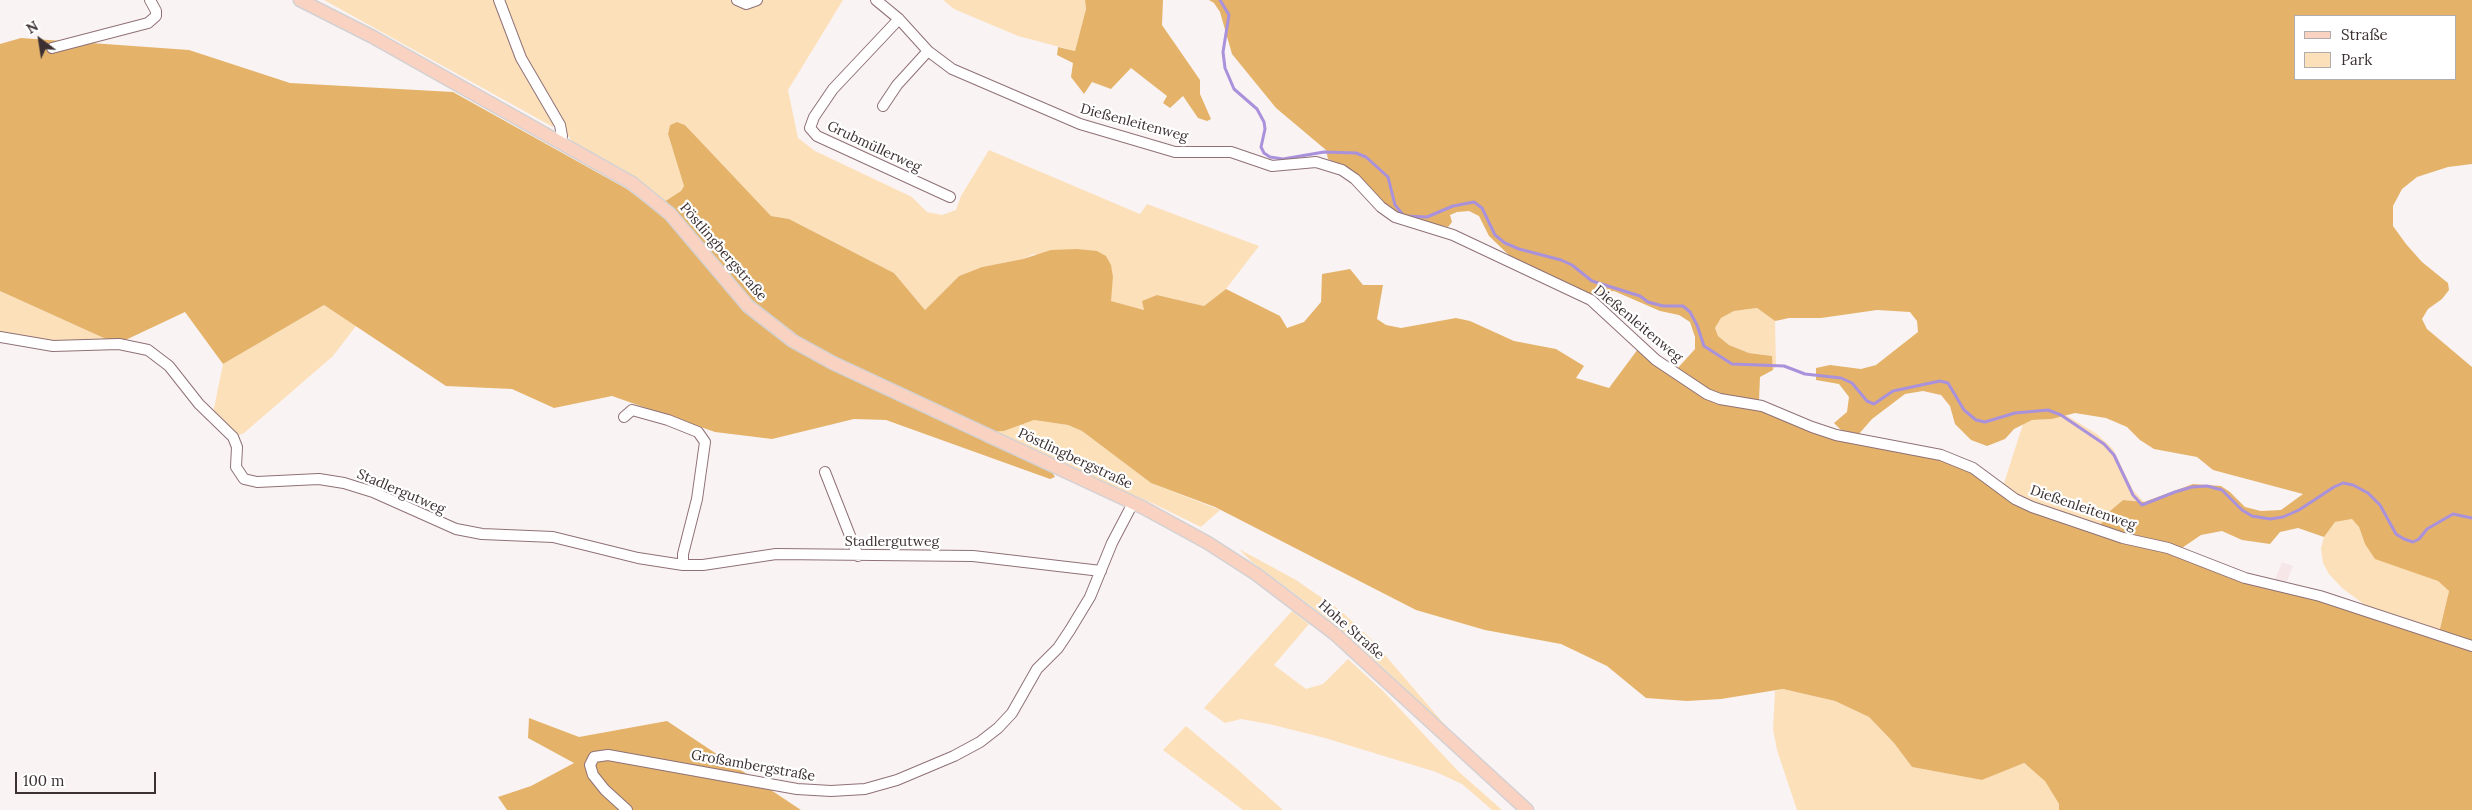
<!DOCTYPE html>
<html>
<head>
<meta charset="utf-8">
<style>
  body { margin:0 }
  #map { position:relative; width:2472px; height:810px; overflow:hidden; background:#faf3f4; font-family:Lora,serif }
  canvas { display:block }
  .legend { position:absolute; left:2294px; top:15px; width:162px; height:65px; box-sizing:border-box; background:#fff; border:1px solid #b1acad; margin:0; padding:6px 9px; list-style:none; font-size:15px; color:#3c3032 }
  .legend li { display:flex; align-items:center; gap:10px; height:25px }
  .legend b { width:25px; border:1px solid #b1acad }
  .north { position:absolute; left:15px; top:15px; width:50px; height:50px; -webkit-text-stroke:4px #fff; paint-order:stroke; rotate:329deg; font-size:14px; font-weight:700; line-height:20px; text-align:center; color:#3c3032 }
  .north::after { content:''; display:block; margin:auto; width:18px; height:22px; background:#3c3032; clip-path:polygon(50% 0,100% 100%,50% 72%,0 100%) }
  .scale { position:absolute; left:15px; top:772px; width:141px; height:22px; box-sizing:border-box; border:2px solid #3c3032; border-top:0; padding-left:6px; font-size:15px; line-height:18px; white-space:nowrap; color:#3c3032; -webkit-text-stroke:4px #fff; paint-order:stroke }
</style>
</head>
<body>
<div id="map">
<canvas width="2472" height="810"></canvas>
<ul class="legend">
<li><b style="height:6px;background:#fad2c2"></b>Straße</li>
<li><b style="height:14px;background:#fce0b9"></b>Park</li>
</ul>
<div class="north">N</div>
<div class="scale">100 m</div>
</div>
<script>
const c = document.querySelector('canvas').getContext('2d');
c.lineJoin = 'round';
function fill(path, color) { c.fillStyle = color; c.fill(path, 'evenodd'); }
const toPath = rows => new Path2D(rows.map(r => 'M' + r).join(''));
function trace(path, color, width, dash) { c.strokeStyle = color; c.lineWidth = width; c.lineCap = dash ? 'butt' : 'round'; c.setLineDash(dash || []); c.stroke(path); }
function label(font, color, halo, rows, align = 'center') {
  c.font = font + ' Lora,serif'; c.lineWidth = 4.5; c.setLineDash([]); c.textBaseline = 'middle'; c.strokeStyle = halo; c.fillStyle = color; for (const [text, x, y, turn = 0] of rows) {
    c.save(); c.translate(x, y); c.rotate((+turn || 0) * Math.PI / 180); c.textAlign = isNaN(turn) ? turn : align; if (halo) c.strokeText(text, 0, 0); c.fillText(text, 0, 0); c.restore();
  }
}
fill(toPath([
  [2282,562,2293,566,2286,584,2275,580]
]), '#f7e6e8');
fill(toPath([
  [324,0,496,0,501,19,525,76,553,122,553,127],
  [503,0,843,0,788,90,798,138,815,151,912,197,927,212,942,215,956,210,961,196,989,150,1140,214,1147,204,1259,246,1226,289,1204,306,1157,295,1144,310,1110,301,1113,277,1034,254,1023,259,982,267,959,276,925,310,894,273,789,219,771,216,685,125,677,122,670,125,668,134,684,186,681,191,664,202,638,180,572,142,533,73,516,36],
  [943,0,1085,0,1086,9,1075,51,1018,36,954,9],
  [0,291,117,344,66,345,0,335],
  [324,305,356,326,333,356,244,433,236,436,213,413,223,364],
  [1757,308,1775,321,1776,366,1773,370,1772,356,1749,353,1729,345,1718,336,1715,328,1721,318,1734,311],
  [2066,415,2097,434,2113,449,2133,490,2144,502,2123,500,2110,511,2099,527,2033,505,2003,486,2023,424,2032,420,2052,419],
  [1034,420,1068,425,1082,431,1151,483,1220,510,1201,527,1152,503,1079,472,991,430,1004,431],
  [2352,519,2359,527,2365,544,2410,570,2438,581,2449,591,2439,632,2369,608,2342,588,2329,574,2323,563,2321,548,2324,537,2335,522],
  [1239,549,1296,580,1341,611,1373,641,1451,732,1364,650,1323,615,1251,561],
  [1292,611,1309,624,1274,665,1306,689,1323,684,1348,659,1384,692,1458,771,1502,810,1492,810,1462,784,1436,772,1325,738,1269,724,1241,719,1225,723,1204,708],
  [1783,689,1835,701,1869,717,1894,743,1912,767,1982,780,2023,763,2045,780,2059,804,2059,810,1797,810,1777,750,1773,729,1775,691],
  [1186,726,1236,768,1283,810,1243,810,1163,750]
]), '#fce0b9');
fill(toPath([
  [1085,0,1163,0,1162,25,1200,80,1200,94,1211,119,1207,121,1198,118,1183,96,1170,108,1163,103,1167,96,1131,68,1111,89,1092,82,1084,94,1071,77,1073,63,1057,55,1058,47,1075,51,1086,9],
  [1209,0,2472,0,2472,164,2448,167,2417,177,2402,189,2393,206,2393,226,2406,244,2422,262,2448,283,2449,290,2442,299,2428,309,2422,319,2427,329,2472,367,2472,810,2059,810,2059,804,2045,781,2024,763,1982,780,1912,767,1894,743,1869,717,1835,701,1783,689,1721,699,1687,701,1646,698,1607,666,1561,644,1485,630,1416,610,1215,507,1151,483,1082,431,1068,425,1034,420,1004,431,984,432,981,436,985,442,1052,472,1055,477,1050,479,886,420,854,419,772,439,715,432,612,396,554,408,512,389,446,386,324,305,223,364,185,312,117,344,0,291,0,44,21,38,189,50,290,83,453,92,627,189,653,209,681,191,684,186,668,134,670,125,677,122,685,125,771,216,789,219,894,273,925,310,959,276,982,267,1023,259,1051,250,1077,249,1097,251,1106,256,1111,265,1113,277,1111,301,1144,310,1142,301,1157,295,1204,306,1226,289,1280,316,1287,328,1304,322,1321,302,1322,274,1350,269,1363,285,1383,285,1377,319,1386,325,1401,328,1456,318,1470,321,1514,341,1556,349,1584,366,1576,378,1609,388,1638,349,1705,396,1757,408,1825,435,1939,458,1971,470,2014,500,2031,508,2096,532,2206,564,2247,582,2319,598,2438,637,2449,591,2438,581,2375,559,2365,544,2359,527,2352,519,2335,522,2324,537,2298,528,2280,532,2270,544,2242,540,2222,531,2201,535,2179,550,2099,527,2110,511,2123,500,2144,502,2193,484,2221,486,2230,492,2245,507,2261,511,2281,510,2303,494,2213,470,2197,457,2154,449,2140,440,2127,427,2106,418,2075,413,2052,419,2032,420,2014,429,2005,439,1987,446,1971,440,1955,424,1950,406,1941,395,1923,391,1905,394,1872,419,1858,435,1842,431,1834,423,1847,412,1849,397,1839,384,1816,380,1816,368,1830,365,1861,369,1876,365,1918,332,1917,321,1910,312,1877,310,1821,318,1789,318,1775,321,1757,308,1734,311,1721,318,1715,328,1718,336,1729,345,1749,353,1772,356,1773,370,1760,377,1759,401,1709,392,1676,370,1695,349,1695,337,1690,322,1679,315,1660,311,1614,291,1604,292,1593,298,1555,278,1529,268,1513,259,1489,236,1479,216,1469,211,1457,212,1450,215,1452,222,1448,227,1411,218,1389,208,1352,171,1328,159,1326,150,1276,108,1232,54,1220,12,1214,3],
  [2296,16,2456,16,2456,79,2296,79],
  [529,718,579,737,667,721,801,810,507,810,498,797,531,786,574,763,528,738]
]), '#e4b369');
trace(toPath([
  [1220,0,1229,15,1223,52,1225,68,1234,89,1257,109,1264,122,1265,129,1261,147,1264,153,1270,157,1283,159,1324,152,1356,153,1366,157,1388,177,1395,205,1404,216,1427,217,1453,206,1474,202,1482,208,1495,235,1505,243,1519,249,1561,260,1572,265,1592,281,1640,296,1648,302,1663,306,1683,306,1690,312,1697,325,1704,346,1732,364,1784,366,1805,374,1841,378,1852,383,1867,401,1874,404,1893,391,1940,381,1948,383,1964,410,1976,420,1985,422,2015,413,2048,410,2061,415,2104,444,2114,455,2133,495,2142,505,2175,492,2192,487,2207,486,2222,490,2242,510,2252,516,2270,519,2283,517,2299,510,2334,487,2343,483,2353,485,2368,493,2380,505,2396,534,2404,539,2413,542,2419,539,2427,529,2453,514,2472,518]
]), '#a991db', 3);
const minor = toPath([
  [499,0,521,58,560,125,562,136,560,142],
  [737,0,746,4,757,0],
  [876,0,899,19,928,51,952,69,1080,124,1175,152,1231,152,1272,166,1316,162,1342,170,1355,179,1381,207,1395,217,1453,235,1591,300,1656,360,1707,394,1720,399,1762,406,1812,427,1836,435,1941,455,1973,468,2015,499,2032,507,2123,538,2168,548,2245,578,2320,596,2472,646],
  [899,19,833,89,814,117,810,128,817,136,950,197],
  [52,48,148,23,156,16,156,11,150,0],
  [883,106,897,85,928,51],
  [0,337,53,346,119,344,148,350,169,366,199,404,233,437,237,447,236,467,244,479,257,482,319,479,344,483,373,492,456,529,482,534,553,537,638,558,683,565,703,565,776,554,973,556,1101,571],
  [624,417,632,410,668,420,698,432,705,442,697,499,683,554,683,565],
  [825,472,858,556],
  [627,810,605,790,593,775,590,765,594,757,608,755,797,789,831,791,865,789,897,780,954,756,980,742,998,728,1012,713,1037,669,1058,648,1070,630,1090,597,1112,543,1133,503]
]);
const major = toPath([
  [300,0,373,37,632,183,670,214,748,306,793,341,833,363,1144,508,1208,543,1256,574,1335,634,1527,810]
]);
trace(minor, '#8f7176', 12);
trace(major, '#d4d1d2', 15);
trace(minor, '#fff', 10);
trace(major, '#fad2c2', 12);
label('14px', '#3c3032', '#fff', [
  ["Dießenleitenweg",1134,123,15],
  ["Grubmüllerweg",874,147,25],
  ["Pöstlingbergstraße",723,252,49],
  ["Dießenleitenweg",1638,324,40],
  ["Pöstlingbergstraße",1075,459,25],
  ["Stadlergutweg",401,492,23],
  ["Dießenleitenweg",2083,508,19],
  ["Stadlergutweg",892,542],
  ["Hohe Straße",1351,630,41],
  ["Großambergstraße",753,766,10]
]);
</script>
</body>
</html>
